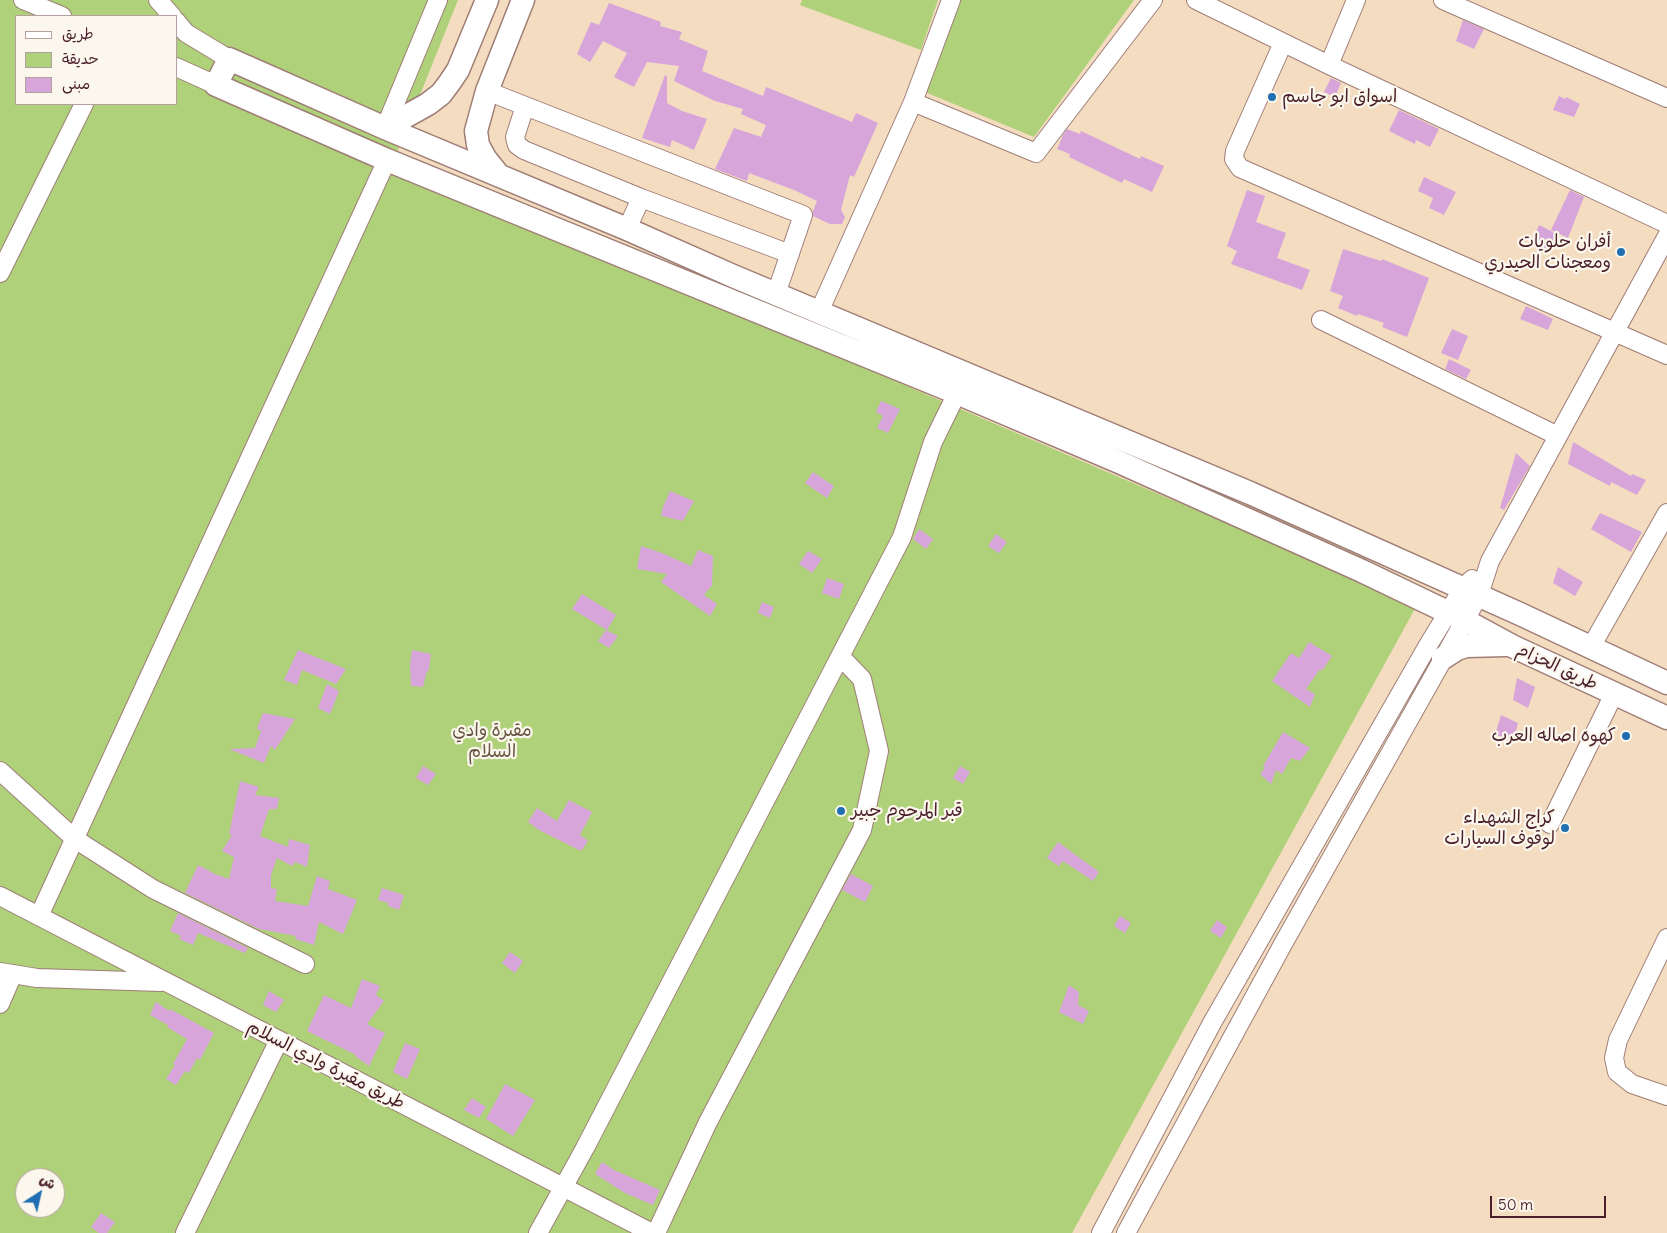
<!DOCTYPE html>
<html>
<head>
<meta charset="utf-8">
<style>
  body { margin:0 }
  #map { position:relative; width:1667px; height:1233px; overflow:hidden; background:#f4dcc0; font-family:Delius,"Playpen Sans Arabic",sans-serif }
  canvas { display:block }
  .legend { position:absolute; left:15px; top:15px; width:162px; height:90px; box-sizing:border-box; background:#fbf7ec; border:1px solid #b4a19f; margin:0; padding:6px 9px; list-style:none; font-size:15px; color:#4a1f2b }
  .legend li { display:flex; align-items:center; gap:10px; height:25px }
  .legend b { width:25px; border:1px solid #b4a19f }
  .north { position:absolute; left:15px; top:1168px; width:50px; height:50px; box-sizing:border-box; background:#fbf7ec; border:1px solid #b4a19f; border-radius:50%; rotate:35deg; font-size:14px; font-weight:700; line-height:20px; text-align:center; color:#4a1f2b }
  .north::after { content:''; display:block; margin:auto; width:18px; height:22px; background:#1f6fb2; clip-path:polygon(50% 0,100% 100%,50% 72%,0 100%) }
  .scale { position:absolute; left:1490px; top:1196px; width:116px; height:22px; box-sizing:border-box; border:2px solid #4a1f2b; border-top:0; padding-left:6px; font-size:15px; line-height:18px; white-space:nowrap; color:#4a1f2b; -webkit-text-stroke:4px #fbf7ec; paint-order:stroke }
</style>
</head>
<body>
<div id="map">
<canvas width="1667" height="1233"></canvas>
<ul class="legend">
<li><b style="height:6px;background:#fff"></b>طريق</li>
<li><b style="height:14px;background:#aed17a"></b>حديقة</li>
<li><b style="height:14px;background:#d7a5da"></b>مبنى</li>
</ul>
<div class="north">ش</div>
<div class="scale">50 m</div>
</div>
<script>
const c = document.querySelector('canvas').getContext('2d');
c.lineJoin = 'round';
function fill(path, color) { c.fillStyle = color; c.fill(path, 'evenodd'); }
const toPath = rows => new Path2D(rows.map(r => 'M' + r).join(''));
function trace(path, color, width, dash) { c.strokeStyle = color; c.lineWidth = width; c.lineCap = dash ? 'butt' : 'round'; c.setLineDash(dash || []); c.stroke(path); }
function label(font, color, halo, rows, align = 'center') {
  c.font = font + ' Delius,"Playpen Sans Arabic",sans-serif'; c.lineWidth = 4.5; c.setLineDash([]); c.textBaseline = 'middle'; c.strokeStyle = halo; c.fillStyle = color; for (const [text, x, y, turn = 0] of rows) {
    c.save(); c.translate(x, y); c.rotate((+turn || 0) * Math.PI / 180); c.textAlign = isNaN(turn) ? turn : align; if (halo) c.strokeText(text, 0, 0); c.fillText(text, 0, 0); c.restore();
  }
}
fill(toPath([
  [0,0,458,0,392,165,1417,605,1072,1233,0,1233],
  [16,16,176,16,176,104,16,104],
  [25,1178,55,1178,55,1208,25,1208],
  [802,0,938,0,921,50,800,5],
  [959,0,1134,0,1034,137,925,92]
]), '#aed17a');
fill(toPath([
  [609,3,661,22,660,26,682,32,679,39,708,51,702,71,763,96,766,87,852,122,856,113,878,123,854,177,850,175,841,210,845,217,842,224,830,224,813,216,813,211,817,201,794,190,749,173,747,181,715,169,734,128,761,137,766,125,741,114,743,109,715,101,674,81,679,66,647,62,634,87,614,77,627,53,603,41,590,62,577,54,591,22,599,25],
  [1463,20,1484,29,1474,49,1456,41],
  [665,75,667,76,667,103,682,111,707,119,694,150,672,140,670,147,642,138],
  [1331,78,1341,83,1335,97,1324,92],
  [1559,96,1565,99,1566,97,1580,104,1574,117,1553,110],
  [1399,110,1439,129,1430,147,1416,140,1415,144,1389,131],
  [1067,129,1080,134,1081,131,1140,159,1141,156,1164,166,1152,192,1124,179,1122,183,1069,157,1070,154,1057,149,1063,135],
  [1424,177,1456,192,1444,215,1429,208,1433,198,1418,191],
  [1247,190,1265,196,1256,222,1286,233,1277,258,1310,270,1302,290,1231,264,1237,251,1227,246],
  [1570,190,1584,197,1568,238,1551,230],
  [1539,225,1559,235,1549,253,1531,246],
  [1343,249,1381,261,1382,259,1429,278,1407,337,1382,327,1384,323,1358,314,1357,316,1338,308,1343,296,1330,291],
  [1526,306,1553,319,1548,330,1520,319],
  [1452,329,1468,336,1458,360,1441,353],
  [1449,359,1471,370,1466,379,1445,369],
  [881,401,900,409,888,433,877,428,883,416,876,412],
  [1573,442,1631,476,1632,474,1646,480,1637,495,1611,482,1610,486,1568,464],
  [1516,453,1530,466,1504,510,1500,508],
  [813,472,834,486,827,498,805,483],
  [670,491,694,501,683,521,661,516,663,507],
  [1600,513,1642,532,1631,552,1591,529],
  [919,529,933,539,926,549,913,539],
  [996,534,1007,542,999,553,988,546],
  [641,546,662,553,691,566,698,550,713,556,712,585,704,595,717,604,710,616,661,582,667,574,637,569],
  [808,551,822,559,812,573,799,564],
  [1558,567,1583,582,1575,596,1553,583],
  [827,578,844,584,839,599,822,593],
  [582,594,616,615,607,630,572,609],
  [762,602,774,607,770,618,758,613],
  [606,630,618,636,609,648,598,641],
  [1309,642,1332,656,1322,671,1320,669,1306,689,1315,694,1310,707,1272,681,1291,653,1299,658],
  [298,650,346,669,336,684,302,670,297,685,284,680],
  [412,650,431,654,429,669,426,674,423,687,411,686,410,665],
  [1517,678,1535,687,1528,708,1513,700],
  [327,684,339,691,330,714,318,708],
  [263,713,295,719,275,750,271,746,264,763,229,749,255,748,261,731,257,729],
  [1501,715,1518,723,1514,740,1495,735],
  [1283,732,1310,748,1300,761,1291,758,1282,774,1276,770,1271,784,1260,774,1265,768,1263,766],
  [423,766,436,774,428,785,416,778],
  [960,766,970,772,963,784,953,778],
  [240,781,259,787,255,795,279,798,277,809,269,809,260,836,288,847,289,839,310,845,307,867,295,862,292,866,277,858,271,875,271,888,277,889,275,901,308,906,317,876,330,881,328,889,357,900,343,934,319,922,314,945,295,939,296,936,259,929,185,893,198,865,215,874,229,879,234,857,222,851,232,835,229,834],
  [569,800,592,812,580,835,588,841,581,851,539,830,528,822,537,808,557,821],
  [1058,842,1099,872,1093,881,1063,861,1059,866,1047,858],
  [851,874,873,886,865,902,842,890],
  [382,888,404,895,399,910,388,906,388,903,378,900],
  [178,913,248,948,245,953,198,933,193,945,179,939,181,936,170,931],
  [1120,916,1131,923,1125,933,1114,926],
  [1217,920,1227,927,1221,938,1210,931],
  [510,952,523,961,515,973,502,963],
  [362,979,380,986,376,995,384,1001,367,1024,385,1033,369,1066,355,1056,356,1055,307,1031,324,995,351,1008],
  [1069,985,1079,992,1078,1005,1089,1011,1083,1024,1059,1012],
  [269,991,284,1000,276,1012,263,1005],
  [156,1002,169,1011,170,1009,214,1033,200,1060,197,1058,189,1073,185,1071,176,1085,166,1079,175,1065,173,1064,187,1039,167,1027,168,1025,150,1015],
  [405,1043,420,1049,407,1079,393,1072],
  [505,1084,535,1100,513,1136,486,1119],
  [472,1098,486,1107,479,1118,464,1110],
  [602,1162,614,1170,660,1190,653,1205,625,1193,595,1174],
  [101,1213,115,1222,107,1233,99,1233,91,1227]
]), '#d7a5da');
const minor = toPath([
  [23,0,62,16],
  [158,0,172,16],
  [1196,0,1329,65,1667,224],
  [1443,0,1667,98],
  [176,21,186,33,229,59],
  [1283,43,1235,151,1234,159,1240,168,1667,355],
  [1329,65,1356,0],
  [176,67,216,85],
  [487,91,803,215,776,294],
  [913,102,951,0],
  [525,106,515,137,517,145,524,150,641,198,790,254],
  [385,128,438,0],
  [627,229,641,198],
  [0,273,84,104],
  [819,312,913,102,1036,153,1153,0],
  [1321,320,1558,436],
  [1591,647,1667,513],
  [0,771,75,839,153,889,305,964],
  [1550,824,1614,694],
  [0,896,652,1233],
  [39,916,387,160],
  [1667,938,1618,1040,1614,1058,1617,1072,1632,1084,1667,1096],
  [0,972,37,978,161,982],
  [0,1004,13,974],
  [185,1233,279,1040],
  [538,1233,585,1148,902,537,933,442,957,393],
  [656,1233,708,1122,862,830,879,751,862,679,840,656],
  [1101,1233,1212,1023,1427,647,1463,588,1472,579],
  [1126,1233,1283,944,1479,595,1490,561,1667,236]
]);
const major = toPath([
  [385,128,428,104,441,94,450,82,458,70,487,0],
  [497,173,485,158,478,145,476,131,487,91,523,0],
  [1443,658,1457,649,1466,646,1506,645],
  [1667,683,1520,614,1250,493,733,276,627,229,385,128,229,59,216,85,387,160,957,393,1119,462,1362,571,1464,620,1512,646,1667,718]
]);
trace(minor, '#9f7e76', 20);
trace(major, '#9f7e76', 25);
trace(minor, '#fff', 18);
trace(major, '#fff', 22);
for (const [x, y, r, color] of [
  [1272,97,5,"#1f6fb2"],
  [1621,252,5,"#1f6fb2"],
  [1626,736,5,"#1f6fb2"],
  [841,811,5,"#1f6fb2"],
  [1565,828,5,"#1f6fb2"]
]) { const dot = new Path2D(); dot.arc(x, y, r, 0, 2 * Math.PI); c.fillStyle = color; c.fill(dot); trace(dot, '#fbf7ec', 2); }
label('18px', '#4a1f2b', '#fbf7ec', [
  ["اسواق ابو جاسم",1282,97,"left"],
  ["أفران حلويات",1611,242],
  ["ومعجنات الحيدري",1611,263],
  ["كهوه اصاله العرب",1616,736],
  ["قبر المرحوم جبير",851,811,"left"],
  ["كراج الشهداء",1555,818],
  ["لوقوف السيارات",1555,839]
], 'right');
label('18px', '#4a1f2b', '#fbf7ec', [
  ["طريق الحزام",1557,667,25],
  ["طريق مقبرة وادي السلام",326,1065,27]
]);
label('18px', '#685443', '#fbf7ec', [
  ["مقبرة وادي",492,731],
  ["السلام",492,752]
]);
</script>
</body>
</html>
